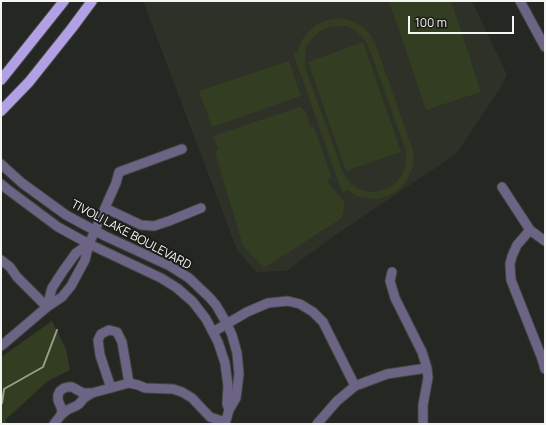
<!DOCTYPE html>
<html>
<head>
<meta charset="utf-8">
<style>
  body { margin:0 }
  #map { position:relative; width:546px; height:425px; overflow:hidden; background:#252723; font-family:Manrope,sans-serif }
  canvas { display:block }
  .frame { position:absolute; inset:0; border:2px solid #f4f5f2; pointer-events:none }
  .scale { position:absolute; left:408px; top:16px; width:106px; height:18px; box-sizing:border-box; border:2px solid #f4f5f2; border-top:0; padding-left:5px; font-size:12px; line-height:14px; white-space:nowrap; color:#f4f5f2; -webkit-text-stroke:3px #1c1d19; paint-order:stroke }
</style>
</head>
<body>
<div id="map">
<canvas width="546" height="425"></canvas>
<div class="frame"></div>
<div class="scale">100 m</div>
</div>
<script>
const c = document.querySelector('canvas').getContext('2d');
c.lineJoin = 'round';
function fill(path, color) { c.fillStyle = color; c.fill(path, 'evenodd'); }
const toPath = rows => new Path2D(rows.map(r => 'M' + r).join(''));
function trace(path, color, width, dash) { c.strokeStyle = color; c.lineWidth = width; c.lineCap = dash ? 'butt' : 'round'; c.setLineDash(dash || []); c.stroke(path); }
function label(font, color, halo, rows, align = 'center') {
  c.font = font + ' Manrope,sans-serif'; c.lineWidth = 4; c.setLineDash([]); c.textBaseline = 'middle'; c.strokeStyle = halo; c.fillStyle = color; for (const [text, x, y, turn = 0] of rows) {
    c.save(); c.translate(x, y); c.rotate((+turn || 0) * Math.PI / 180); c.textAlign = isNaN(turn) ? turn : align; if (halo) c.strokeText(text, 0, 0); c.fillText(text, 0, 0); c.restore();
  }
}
fill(toPath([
  [143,1,472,1,507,75,499,90,456,154,337,234,286,271,256,272,237,250]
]), '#2d3127');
fill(toPath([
  [389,1,451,1,481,92,426,110],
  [338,18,350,20,360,25,370,34,376,45,412,148,414,159,412,169,408,178,400,189,388,196,377,199,367,198,356,196,348,190,342,192,293,53,298,51,302,40,308,32,317,24,328,20],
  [336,26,345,26,355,30,365,40,369,48,405,148,406,153,406,164,403,173,397,181,391,187,383,190,374,192,367,191,357,188,350,183,343,172,305,67,305,56,306,48,312,39,319,32,328,27],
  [363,42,401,152,346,171,308,62],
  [289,61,301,96,212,127,199,91],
  [300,107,306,112,311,127,314,127,331,176,327,181,345,203,342,218,264,268,243,246,215,152,218,149,213,136,246,125,248,124],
  [52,321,66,349,70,370,48,381,5,420,7,424,1,424,1,357]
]), '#323d21');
trace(toPath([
  [1,404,2,403,4,389,43,367,57,330]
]), '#95a086', 2);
const minor = toPath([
  [520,1,545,47],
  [1,164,22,183,66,215,105,236,170,266,189,278,209,297,216,305,227,324,232,335,237,353,239,374,236,398,229,410,225,424],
  [1,184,7,189,58,227,89,244,161,278,177,288,193,302,206,319,218,342,225,363,228,386,227,404,229,410],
  [502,187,530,230,545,241],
  [105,208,141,225,154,226,169,221,201,208],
  [530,230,517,245,512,256,510,264,511,280,541,356,545,369],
  [1,260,10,267,17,277,47,307],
  [392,272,390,281,395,298,422,352,427,368,428,378,423,405,423,424],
  [47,307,52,288,63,271,76,253,89,244],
  [213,332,247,312,268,303,288,301,300,304,313,312,323,322,355,386],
  [1,346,47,307,62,297,71,286,85,260,89,244,116,183,119,172,182,149],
  [111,388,100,355,98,340,101,334,109,330,117,332,122,342,129,383],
  [61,415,62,410,58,400,58,395,60,391,64,388,68,387,72,387,83,393,92,393],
  [54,424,61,415,67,410,76,406,79,404,84,398,92,393,129,383,138,385,145,388,173,389,182,392,192,398,210,417,225,422],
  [317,424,337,401,355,386,387,374,427,368]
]);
const major = toPath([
  [1,80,64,1],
  [1,111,29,82,72,28,92,1]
]);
trace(minor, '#424440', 11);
trace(major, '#424440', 12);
trace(minor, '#6c6485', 9);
trace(major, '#b2a0e5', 10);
label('12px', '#f4f5f2', '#1c1d19', [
  ["TIVOLI LAKE BOULEVARD",131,235,28]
]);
</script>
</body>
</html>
